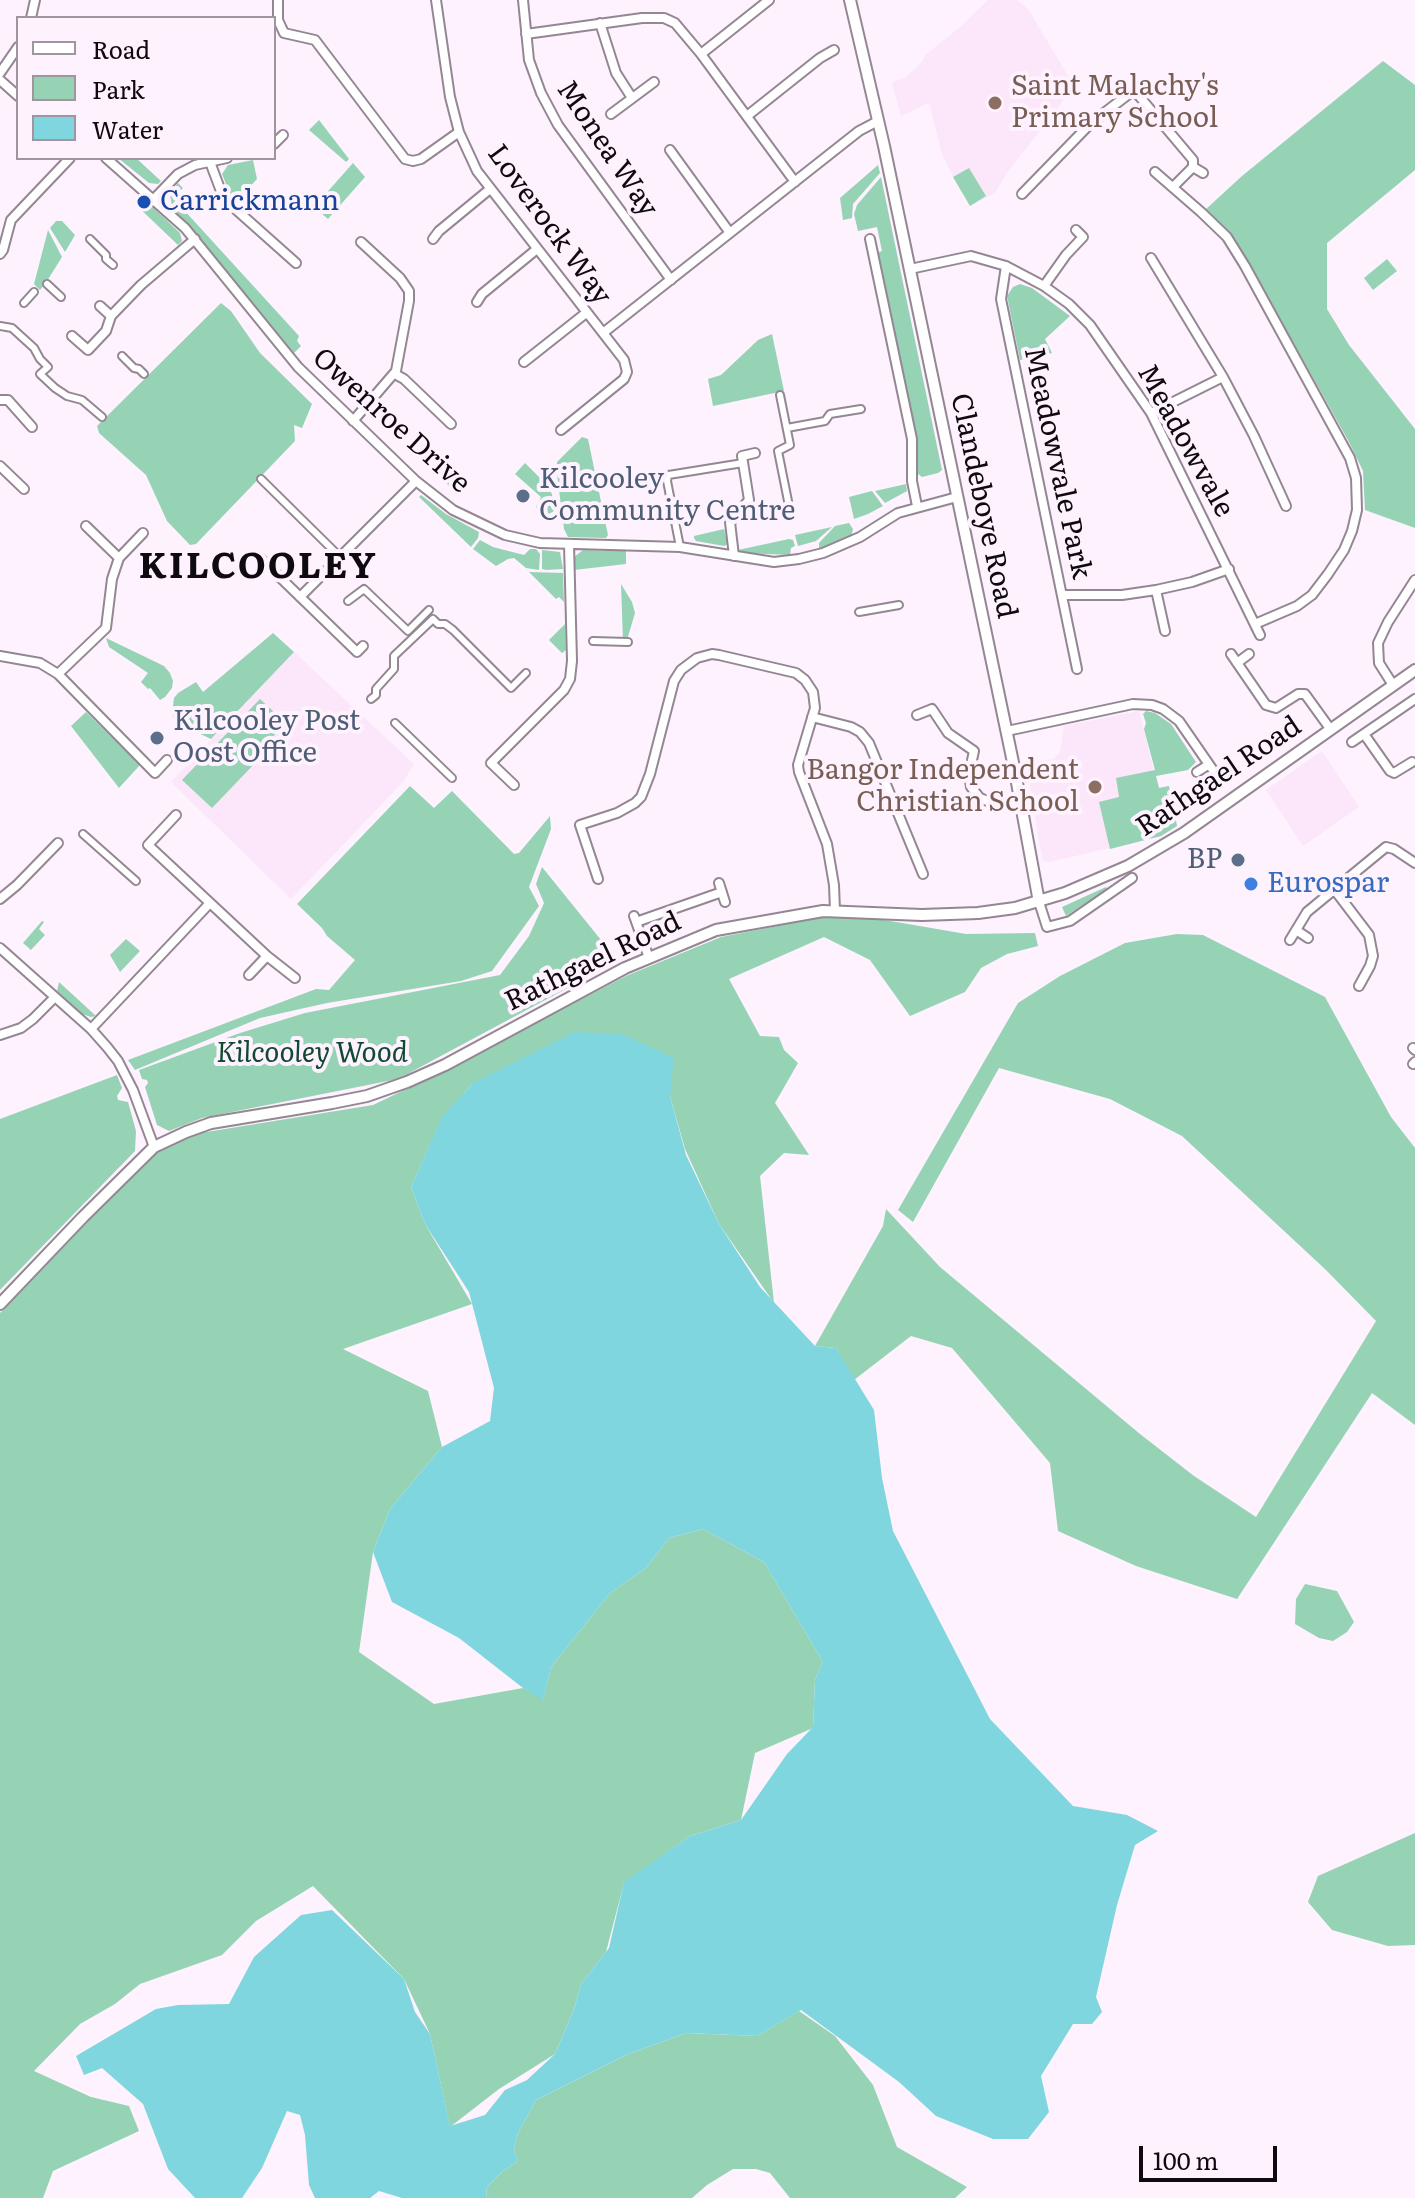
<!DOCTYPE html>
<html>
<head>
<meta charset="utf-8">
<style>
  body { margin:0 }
  #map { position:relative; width:1415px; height:2198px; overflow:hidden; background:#fdf2fd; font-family:Literata,serif }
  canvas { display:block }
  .legend { position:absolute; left:16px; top:16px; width:260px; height:144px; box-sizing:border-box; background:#fdf2fd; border:2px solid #9e959e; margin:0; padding:10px 14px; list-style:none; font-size:24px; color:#0f0a0f }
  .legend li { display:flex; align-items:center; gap:16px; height:40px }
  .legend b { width:40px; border:2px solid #9e959e }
  .scale { position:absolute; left:1139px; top:2146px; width:138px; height:36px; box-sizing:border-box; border:4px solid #0f0a0f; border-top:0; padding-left:10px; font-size:24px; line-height:28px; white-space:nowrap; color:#0f0a0f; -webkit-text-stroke:6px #fdf2fd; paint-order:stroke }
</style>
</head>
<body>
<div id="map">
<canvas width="1415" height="2198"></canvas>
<ul class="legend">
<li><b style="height:10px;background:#fff"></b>Road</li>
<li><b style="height:22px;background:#96d3b5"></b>Park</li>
<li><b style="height:22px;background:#80d6de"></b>Water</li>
</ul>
<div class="scale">100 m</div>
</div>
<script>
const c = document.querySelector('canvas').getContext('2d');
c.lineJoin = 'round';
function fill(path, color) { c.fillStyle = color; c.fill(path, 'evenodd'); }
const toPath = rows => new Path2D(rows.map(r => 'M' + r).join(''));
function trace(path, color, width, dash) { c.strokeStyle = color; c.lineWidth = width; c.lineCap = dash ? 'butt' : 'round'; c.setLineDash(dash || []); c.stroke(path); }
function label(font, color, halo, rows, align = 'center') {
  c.font = font + ' Literata,serif'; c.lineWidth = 8; c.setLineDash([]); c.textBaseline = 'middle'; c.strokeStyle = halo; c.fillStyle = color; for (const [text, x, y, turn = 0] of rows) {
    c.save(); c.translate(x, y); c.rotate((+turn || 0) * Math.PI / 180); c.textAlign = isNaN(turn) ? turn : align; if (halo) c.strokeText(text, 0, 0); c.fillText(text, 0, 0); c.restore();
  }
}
fill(toPath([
  [988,0,1017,0,1028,9,1071,81,1061,104,1006,174,995,193,970,206,953,177,942,154,929,103,901,116,892,83,906,77,922,62,925,55,959,28],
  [294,652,414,764,404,781,291,899,171,782],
  [1139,711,1158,788,1169,786,1177,826,1161,836,1049,862,1045,861,1042,859,1026,759,1032,762,1053,759,1060,752,1064,726],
  [1322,751,1359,807,1303,846,1266,790]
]), '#fbe6fa');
fill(toPath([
  [1383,61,1415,85,1415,170,1327,243,1327,309,1349,345,1415,429,1415,528,1365,510,1363,471,1349,442,1238,244,1205,210,1242,176],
  [319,120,349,159,346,162,309,130],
  [118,158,136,158,161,181,158,184,149,183],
  [253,160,257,179,236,202,230,194,222,174,228,165],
  [353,163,365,177,328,219,314,207],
  [878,165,880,173,853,204,852,218,843,220,840,198],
  [969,168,986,196,970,206,953,177],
  [881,177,942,470,938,473,922,477,918,474,918,448,876,253,882,251,877,227,858,231,854,214,857,205],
  [178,183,183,188,173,198,299,336,297,341,301,346,294,353,206,246,172,208,170,193],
  [142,197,180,233,182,241,178,245,135,204],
  [56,221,62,221,75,235,65,252,50,228],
  [48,230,62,257,47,281,40,290,34,284],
  [1387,259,1397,271,1373,290,1364,278],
  [1020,284,1032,288,1070,316,1045,339,1052,353,1020,360,1007,296,1013,287],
  [221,303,231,311,260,353,312,404,302,428,294,425,295,441,196,544,190,545,167,521,146,475,99,433,97,426],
  [772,334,784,391,713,406,708,379,721,375,758,340],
  [582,437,588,439,608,535,606,538,568,537,564,529,557,474,557,462],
  [443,454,470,481,458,494,431,469],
  [525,463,545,483,552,494,554,511,547,515,543,513,536,507,541,497,515,474],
  [906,484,907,491,885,503,875,491],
  [872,491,883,506,868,514,854,519,849,497],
  [421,495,446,514,479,532,478,538,471,547,419,497],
  [849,523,853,529,851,537,819,550,819,543,835,526],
  [832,527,816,541,798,546,795,535],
  [724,529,728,544,724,546,696,541,694,538,694,536],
  [789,539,793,540,795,546,791,548,790,555,742,553,738,550],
  [480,540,493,547,524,555,530,549,536,549,540,554,539,570,526,568,514,558,508,559,496,566,473,549],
  [542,550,560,552,563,569,546,570,542,569],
  [583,550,626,551,626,564,574,570,574,557],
  [529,572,563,573,564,602,559,597,556,599],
  [621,584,632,602,635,613,627,640,623,641],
  [565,624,566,650,562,653,549,640],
  [273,633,294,652,211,739,192,730,180,729,176,723,172,713,174,698,178,693,196,682,203,692],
  [106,638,164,666,170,673,173,681,172,688,165,697,160,700,150,688,148,689,141,682,148,673,109,647],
  [260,699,286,723,266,744,259,759,212,808,182,780],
  [1146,711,1155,713,1171,724,1196,762,1188,770,1156,776,1159,788,1169,786,1177,826,1161,836,1110,849,1099,802,1119,797,1116,778,1155,770,1144,729,1146,723,1143,714],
  [86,712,140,765,119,788,71,726],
  [410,786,434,808,452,791,514,854,519,853,550,816,551,829,529,887,539,906,492,971,461,981,327,1003,260,1018,135,1070,128,1060,316,989,329,990,355,960,327,936,322,928,297,904],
  [542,867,618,961,398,1079,202,1118,169,1131,157,1125,145,1087,148,1083,147,1080,142,1079,139,1070,240,1033,305,1013,500,975,529,936,544,903,536,884],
  [1106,887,1107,889,1066,916,1062,907],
  [844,913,966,934,1035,933,1038,946,1007,954,981,968,965,992,910,1016,870,960,824,937,729,979,760,1036,779,1037,784,1050,798,1063,775,1103,809,1155,784,1153,760,1176,774,1303,719,1224,685,1149,670,1096,473,1083,442,1118,411,1187,425,1224,472,1304,343,1349,428,1391,442,1447,390,1509,373,1552,359,1652,434,1704,523,1688,543,1699,551,1667,610,1593,646,1568,669,1538,703,1529,764,1562,823,1662,815,1680,813,1728,755,1753,741,1820,690,1836,624,1883,606,1952,581,1984,574,2009,555,2054,499,2089,450,2127,430,2034,404,1979,313,1886,256,1921,222,1955,140,1984,115,2004,80,2024,34,2071,91,2097,129,2106,139,2131,53,2171,43,2198,0,2198,0,1313,86,1219,154,1153,194,1134,373,1105,444,1071,626,976,721,937],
  [42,921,44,922,39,929,45,935,31,950,23,943],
  [1177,934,1203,935,1325,997,1391,1117,1415,1148,1415,1425,1372,1393,1237,1599,1136,1566,1058,1531,1050,1463,952,1348,911,1336,854,1380,836,1348,815,1346,883,1226,886,1209,940,1267,1140,1434,1194,1476,1256,1517,1376,1321,1326,1270,1182,1136,1110,1099,999,1068,913,1222,898,1210,1018,1003,1060,976,1125,943],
  [126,939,140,951,120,972,110,955],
  [59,982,96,1016,91,1017,82,1014,57,991],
  [117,1075,122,1088,117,1096,118,1100,128,1102,136,1131,135,1151,0,1290,0,1119],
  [1305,1584,1337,1591,1354,1622,1347,1632,1333,1641,1319,1638,1295,1624,1296,1599],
  [1415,1833,1415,1945,1388,1946,1332,1930,1308,1902,1318,1876],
  [799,2011,835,2036,873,2085,897,2147,967,2187,955,2198,790,2198,770,2173,756,2169,733,2169,707,2185,692,2198,486,2198,487,2187,503,2171,518,2161,514,2150,518,2133,536,2100,626,2055,686,2033,757,2036]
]), '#96d3b5');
fill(toPath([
  [575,1032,622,1034,674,1058,670,1096,686,1155,719,1224,760,1287,815,1346,836,1348,874,1410,882,1478,893,1531,990,1719,1073,1806,1127,1815,1158,1831,1135,1845,1117,1905,1096,1997,1102,2012,1092,2024,1073,2024,1041,2076,1049,2112,1028,2139,993,2139,936,2116,899,2082,801,2010,757,2036,686,2033,626,2055,536,2100,518,2133,514,2150,518,2161,503,2171,487,2187,486,2198,402,2198,379,2191,370,2198,315,2198,309,2185,305,2135,300,2115,287,2111,262,2168,242,2198,195,2198,168,2169,143,2104,102,2068,84,2075,76,2056,156,2009,178,2005,229,2004,254,1957,301,1915,332,1910,404,1979,415,2012,430,2034,450,2126,485,2115,505,2090,527,2080,555,2054,574,2009,581,1984,609,1948,624,1882,690,1836,741,1820,787,1754,813,1727,815,1680,823,1662,764,1562,703,1529,669,1538,646,1568,610,1593,551,1667,543,1700,523,1688,459,1638,392,1602,373,1552,390,1509,442,1447,490,1421,494,1388,469,1292,425,1224,411,1187,442,1117,473,1083]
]), '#80d6de');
const pedestrian = toPath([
  [90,239,106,255,106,259,113,265],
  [47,284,61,297],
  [24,303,34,292],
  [0,326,12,328,34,348,40,359,48,367,40,374,55,388,67,396,82,400,102,417],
  [122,356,134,368,139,369,144,374],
  [780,395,790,445,778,451,790,511],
  [787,428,825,421,830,414,861,409],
  [668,475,667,481,680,547],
  [650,478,743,463],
  [261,479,340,557],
  [631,482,647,479],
  [348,601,364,589,408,631,429,610],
  [859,612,899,605],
  [593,641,628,642],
  [371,699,376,695,376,689,394,669,394,656,433,619,438,624,445,624,453,630,511,688,526,673],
  [395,723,452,778],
  [83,834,136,881]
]);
const minor = toPath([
  [278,0,278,20,284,33,315,40,405,159,413,161,421,159,459,132],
  [436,0,450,97,459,132,477,171,624,360,627,372,624,379,561,430],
  [523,0,529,60,541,93,558,125,671,280],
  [31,18,35,0],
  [600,23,616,73,632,98],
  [526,34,642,18,664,18,675,23,701,54,795,182],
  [701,54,769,0],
  [0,73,18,47],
  [0,80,18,96],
  [611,114,654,82],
  [747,116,820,58,834,50],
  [274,144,283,135],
  [670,150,730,233],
  [106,158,185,228,298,367,416,481,453,510,505,535,540,543,680,547,774,562,799,559,823,553,860,537,898,513,957,497],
  [210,162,222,194,232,206,296,263],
  [1193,167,1203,173],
  [1155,172,1201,212,1227,237,1245,266,1350,458,1356,478,1357,510,1352,531,1344,550,1328,574,1312,595,1297,606,1255,624],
  [1022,194,1091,123,1134,90,1193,160,1193,167,1173,187],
  [153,200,178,174,195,165,227,158],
  [433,239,439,231,490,189],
  [870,239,912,439,912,481,917,506],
  [0,254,3,250,11,220,70,158],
  [1151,258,1223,377,1254,436,1286,506],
  [1006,266,1001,299,1077,669],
  [910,269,971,256,1006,266,1044,286,1069,304,1090,325,1151,413,1260,635],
  [1044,286,1066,255,1083,237,1076,230],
  [477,302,482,294,537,249],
  [100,306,111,316],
  [603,333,859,131,878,121],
  [72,336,88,350,106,331,111,316,141,285,195,239],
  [524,362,586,313],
  [395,374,404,379,451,424],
  [0,400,8,400,32,427],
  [1151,413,1223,377],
  [353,421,396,371,409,301,409,291,400,278,361,242],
  [0,466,24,489],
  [86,526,119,558],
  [734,556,730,522,749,500,742,456,755,453],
  [260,558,357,652,363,646],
  [1156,590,1165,631],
  [1062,595,1122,595,1156,590,1192,582,1229,569],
  [300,597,416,481],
  [1231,654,1266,705,1276,708,1298,694,1305,694,1331,730],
  [0,656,40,663,58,674,155,773,167,760],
  [1237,663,1249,654],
  [58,674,106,628,112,579,119,558,143,533],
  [1393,685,1379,663,1378,643,1388,622,1415,580],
  [917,715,932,709,948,733,974,751,969,774,971,787,980,798,997,805,1020,801],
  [812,717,851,727,860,732,869,743,923,874],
  [1007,731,1133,704,1152,705,1163,709,1179,721,1217,776],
  [1364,734,1390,771,1394,773,1412,762],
  [1352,742,1415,699],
  [1197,772,1208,765],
  [514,785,491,763,564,690,570,679,572,661,569,544],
  [176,815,148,845,267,956,295,978],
  [598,879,580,825,617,813,635,803,641,797,650,774,674,681,681,670,697,658,712,654,719,655,796,673,805,680,813,692,815,708,798,765,799,772,827,844,834,885,835,911],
  [719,883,725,902],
  [1334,889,1369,935,1373,956,1370,966,1359,986],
  [0,899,17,885,58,843],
  [1039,902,1047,927,1070,921,1132,878],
  [634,916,649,958],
  [636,922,722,892],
  [1296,930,1308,938],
  [1290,940,1307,912,1386,847,1394,849,1415,863],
  [0,948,91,1029,107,1047,118,1061,133,1090,154,1147],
  [249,975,267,956],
  [91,1029,210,903],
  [0,1035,21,1028,33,1019,55,997],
  [1413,1048,1415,1050],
  [1413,1064,1415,1062]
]);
const tertiary = toPath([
  [850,0,884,146,1015,772,1039,902],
  [0,1304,83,1217,154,1147,186,1132,211,1123,332,1103,367,1096,407,1082,445,1065,625,968,716,930,823,911,922,915,978,913,1015,908,1065,893,1128,866,1184,833,1415,670]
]);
trace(pedestrian, '#948793', 10);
trace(minor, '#948793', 12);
trace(tertiary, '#948793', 14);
trace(pedestrian, '#fff', 6);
trace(minor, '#fff', 8);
trace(tertiary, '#fff', 10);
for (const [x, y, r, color] of [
  [995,103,8,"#8d6e63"],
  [144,202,8,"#1a4fb4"],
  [523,496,8,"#5c6f8a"],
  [157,738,8,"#5c6f8a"],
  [1095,787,8,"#8d6e63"],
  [1238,860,8,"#5c6f8a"],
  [1251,884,8,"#3f7fe0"]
]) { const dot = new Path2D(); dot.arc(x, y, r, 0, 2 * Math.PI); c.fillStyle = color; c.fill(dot); trace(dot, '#fdf2fd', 3); }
label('28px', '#785e54', '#fdf2fd', [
  ["Saint Malachy's",1011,87],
  ["Primary School",1011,119],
  ["Bangor Independent",1079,771,"right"],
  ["Christian School",1079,803,"right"]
], 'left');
label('28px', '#0f0a0f', '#fdf2fd', [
  ["Monea Way",607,149,56],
  ["Loverock Way",549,225,54],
  ["Owenroe Drive",391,421,42],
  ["Meadowvale",1185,441,61],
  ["Meadowvale Park",1057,463,78],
  ["Clandeboye Road",983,506,78],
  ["Rathgael Road",1219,777,-34],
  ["Rathgael Road",593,962,-26]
]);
label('28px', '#164399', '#fdf2fd', [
  ["Carrickmann",160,202]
], 'left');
label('28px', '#4e5e75', '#fdf2fd', [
  ["Kilcooley",539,480],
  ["Community Centre",539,512],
  ["Kilcooley Post",173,722],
  ["Oost Office",173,754],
  ["BP",1222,860,"right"]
], 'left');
label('28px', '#366cbe', '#fdf2fd', [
  ["Eurospar",1267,884]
], 'left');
label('italic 28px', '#114933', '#fdf2fd', [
  ["Kilcooley Wood",312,1054]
]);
c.letterSpacing = '2px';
label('bold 36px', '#0f0a0f', '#fdf2fd', [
  ["KILCOOLEY",258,567]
]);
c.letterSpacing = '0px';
</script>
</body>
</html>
